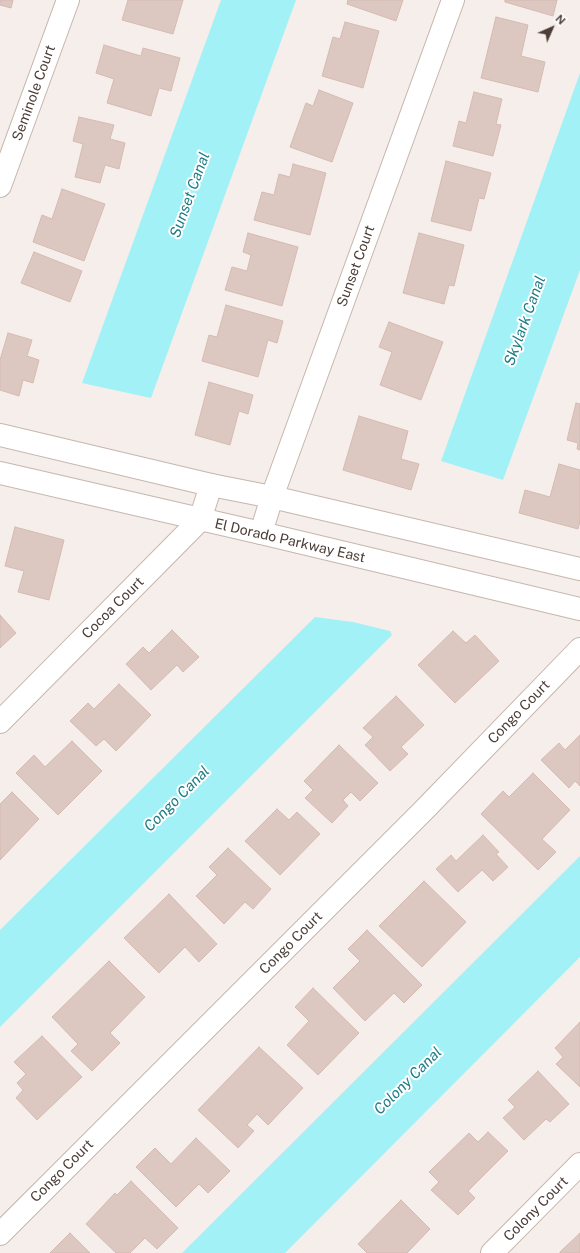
<!DOCTYPE html>
<html>
<head>
<meta charset="utf-8">
<style>
  body { margin:0 }
  #map { position:relative; width:580px; height:1253px; overflow:hidden; background:#f6eeea; font-family:"Public Sans",sans-serif }
  canvas { display:block }
  .north { position:absolute; left:532px; top:8px; width:40px; height:40px; -webkit-text-stroke:3px #fff; paint-order:stroke; rotate:45deg; font-size:11px; font-weight:700; line-height:16px; text-align:center; color:#4b3d37 }
  .north::after { content:''; display:block; margin:auto; width:14px; height:18px; background:#4b3d37; clip-path:polygon(50% 0,100% 100%,50% 72%,0 100%) }
</style>
</head>
<body>
<div id="map">
<canvas width="580" height="1253"></canvas>
<div class="north">N</div>
</div>
<script>
const c = document.querySelector('canvas').getContext('2d');
c.lineJoin = 'round';
function fill(path, color) { c.fillStyle = color; c.fill(path, 'evenodd'); }
const toPath = rows => new Path2D(rows.map(r => 'M' + r).join(''));
function trace(path, color, width, dash) { c.strokeStyle = color; c.lineWidth = width; c.lineCap = dash ? 'butt' : 'round'; c.setLineDash(dash || []); c.stroke(path); }
function label(font, color, halo, rows, align = 'center') {
  c.font = font + ' "Public Sans",sans-serif'; c.lineWidth = 4; c.setLineDash([]); c.textBaseline = 'middle'; c.strokeStyle = halo; c.fillStyle = color; for (const [text, x, y, turn = 0] of rows) {
    c.save(); c.translate(x, y); c.rotate((+turn || 0) * Math.PI / 180); c.textAlign = isNaN(turn) ? turn : align; if (halo) c.strokeText(text, 0, 0); c.fillText(text, 0, 0); c.restore();
  }
}
fill(toPath([
  [221,0,296,0,151,398,82,383],
  [580,73,580,270,503,480,441,461],
  [315,617,353,622,390,631,392,635,0,1027,0,930],
  [580,856,580,957,285,1253,182,1253]
]), '#a2f1f7');
const building = toPath([
  [0,0,13,0,11,8,0,5,0,0],
  [128,0,183,0,173,34,122,20,128,0],
  [348,0,403,0,396,21,347,4,348,0],
  [505,0,557,0,553,16,505,2,505,0],
  [496,17,528,25,521,56,545,62,538,92,481,78,496,17],
  [345,22,379,31,363,88,322,76,333,37,340,39,345,22],
  [104,45,141,56,143,48,180,58,171,91,159,88,151,116,107,103,114,79,96,73,104,45],
  [319,90,353,103,332,162,290,147,306,103,313,106,319,90],
  [474,92,502,99,496,124,501,125,493,156,453,146,459,121,466,123,474,92],
  [79,117,114,125,110,139,125,143,119,169,105,165,100,183,75,177,83,144,73,141,79,117],
  [446,161,491,173,484,199,479,198,471,231,431,221,446,161],
  [293,164,326,173,310,235,254,220,262,192,274,195,279,174,290,177,293,164],
  [62,189,105,204,84,261,33,242,42,215,52,219,62,189],
  [248,233,298,247,282,306,225,290,232,267,247,271,251,255,243,252,248,233],
  [419,233,464,245,454,286,449,285,444,304,403,293,419,233],
  [34,252,82,271,70,302,21,283,34,252],
  [226,305,283,321,277,343,268,340,258,377,202,361,209,335,217,337,226,305],
  [389,322,443,342,421,400,380,385,392,352,379,347,389,322],
  [8,333,32,340,27,356,39,360,33,383,23,380,19,396,0,390,0,360,8,333],
  [209,382,253,395,248,414,239,411,230,445,195,435,209,382],
  [576,403,580,404,580,450,577,449,578,443,567,440,576,403],
  [359,416,408,431,401,459,419,464,411,490,343,470,359,416],
  [559,464,580,470,580,521,578,529,519,513,525,490,550,497,559,464],
  [15,527,64,540,49,600,18,592,24,571,5,566,15,527],
  [0,615,16,633,0,648,0,615],
  [172,630,199,657,183,672,177,665,151,690,126,664,143,647,149,653,172,630],
  [453,631,466,643,475,635,499,661,455,703,418,665,453,631],
  [119,684,151,715,116,751,104,739,96,746,70,721,88,703,94,709,119,684],
  [396,696,424,725,401,747,408,754,390,771,365,745,373,737,363,728,396,696],
  [580,735,580,786,575,781,569,788,541,760,559,743,565,750,580,735],
  [72,741,102,771,58,815,16,773,34,755,45,767,72,741],
  [339,745,378,783,360,801,351,792,343,800,348,806,332,823,305,798,313,790,304,781,339,745],
  [533,773,570,810,542,839,556,852,538,870,481,814,503,791,509,797,533,773],
  [12,792,39,819,0,860,0,804,12,792],
  [277,809,289,820,297,812,320,834,280,875,245,841,277,809],
  [483,835,499,852,496,854,508,867,493,881,482,870,458,892,436,869,451,855,456,861,483,835],
  [228,848,271,889,253,909,245,902,224,924,196,896,217,875,209,867,228,848],
  [424,881,466,922,422,967,379,926,424,881],
  [169,894,217,944,199,962,185,947,159,973,124,938,169,894],
  [367,930,422,985,404,1003,394,993,365,1021,333,988,360,961,348,949,367,930],
  [109,961,145,997,110,1033,120,1043,92,1071,71,1051,78,1044,52,1017,109,961],
  [313,988,359,1033,318,1075,287,1045,309,1021,295,1007,313,988],
  [580,1022,580,1087,556,1064,563,1057,555,1048,580,1022],
  [42,1036,82,1077,37,1120,16,1098,23,1090,17,1083,26,1074,14,1062,42,1036],
  [259,1047,303,1088,268,1125,257,1114,247,1125,254,1131,238,1148,198,1110,259,1047],
  [538,1071,569,1104,550,1122,546,1119,524,1140,503,1118,515,1107,508,1100,538,1071],
  [488,1132,508,1151,468,1191,475,1198,458,1215,431,1190,439,1182,429,1172,469,1133,478,1142,488,1132],
  [196,1138,230,1171,208,1193,199,1184,176,1207,136,1167,155,1148,171,1164,196,1138],
  [131,1181,178,1228,157,1249,145,1238,130,1253,116,1253,86,1224,115,1193,117,1195,131,1181],
  [401,1200,430,1229,407,1253,367,1253,358,1244,401,1200],
  [70,1233,90,1253,50,1253,70,1233],
  [580,1233,580,1253,560,1253,560,1252,580,1233]
]);
fill(building, '#dcc8c1');
trace(building, '#d5bab1', 1);
const minor = toPath([
  [0,186,68,0],
  [261,533,272,497,453,0],
  [0,722,200,520,211,485],
  [0,1234,425,809,580,649],
  [492,1253,580,1164]
]);
const tertiary = toPath([
  [0,435,211,485,272,497,580,569],
  [0,473,261,533,580,609]
]);
trace(minor, '#c6b6ae', 24);
trace(tertiary, '#c6b6ae', 24);
trace(minor, '#fff', 22);
trace(tertiary, '#fff', 22);
label('14px', '#4b3d37', '#fff', [
  ["Seminole Court",34,93,-70],
  ["Sunset Court",356,266,-70],
  ["El Dorado Parkway East",290,541,13],
  ["Cocoa Court",113,608,-45],
  ["Congo Court",519,712,-46],
  ["Congo Court",291,943,-45],
  ["Congo Court",62,1171,-45],
  ["Colony Court",536,1209,-45]
]);
label('italic 15px', '#1e7c85', '#fff', [
  ["Sunset Canal",190,195,-70],
  ["Skylark Canal",525,321,-70],
  ["Congo Canal",177,799,-45],
  ["Colony Canal",408,1081,-45]
]);
</script>
</body>
</html>
